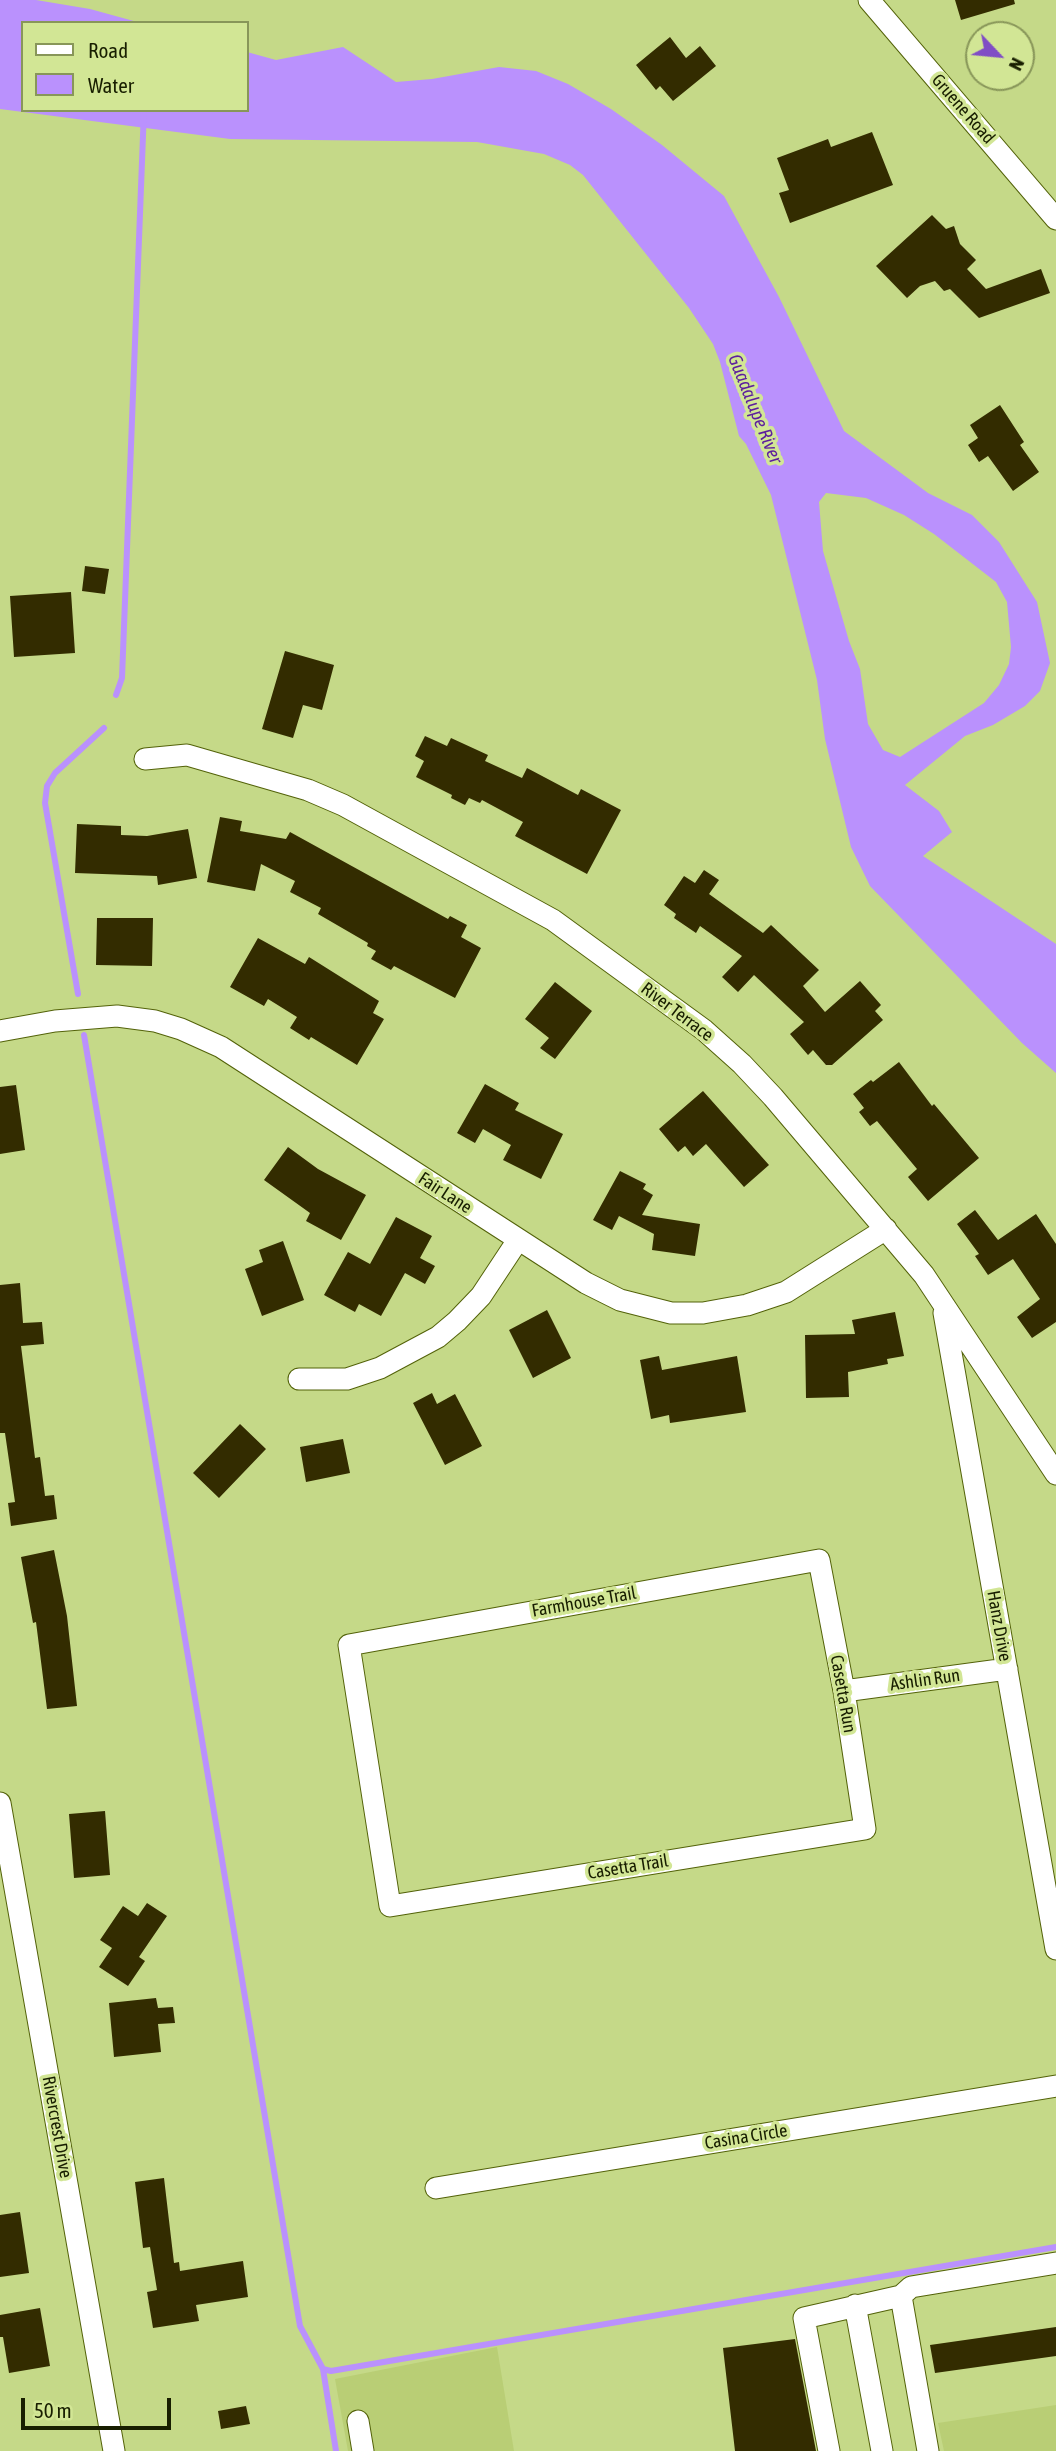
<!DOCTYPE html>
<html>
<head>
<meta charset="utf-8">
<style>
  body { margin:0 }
  #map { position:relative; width:1056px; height:2451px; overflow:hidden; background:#c5d988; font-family:"Asap Condensed",sans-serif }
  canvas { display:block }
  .legend { position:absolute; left:21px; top:21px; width:228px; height:91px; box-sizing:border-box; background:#d2e695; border:2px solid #889659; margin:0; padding:9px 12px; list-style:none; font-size:21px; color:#181e00 }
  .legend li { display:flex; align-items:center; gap:14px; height:35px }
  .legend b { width:35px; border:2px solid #889659 }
  .north { position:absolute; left:965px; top:21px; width:70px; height:70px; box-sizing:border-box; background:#d2e695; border:2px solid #889659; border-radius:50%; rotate:116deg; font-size:19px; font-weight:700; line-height:28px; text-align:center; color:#181e00 }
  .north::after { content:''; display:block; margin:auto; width:24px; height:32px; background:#804dc5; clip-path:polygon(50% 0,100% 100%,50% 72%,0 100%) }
  .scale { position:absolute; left:21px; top:2398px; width:150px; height:32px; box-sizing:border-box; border:4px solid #181e00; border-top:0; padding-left:9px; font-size:21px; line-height:24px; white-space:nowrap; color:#181e00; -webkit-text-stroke:5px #d2e695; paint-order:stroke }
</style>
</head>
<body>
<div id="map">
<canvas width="1056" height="2451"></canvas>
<ul class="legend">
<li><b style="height:9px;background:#fff"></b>Road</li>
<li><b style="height:19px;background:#ba91fd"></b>Water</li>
</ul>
<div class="north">N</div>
<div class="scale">50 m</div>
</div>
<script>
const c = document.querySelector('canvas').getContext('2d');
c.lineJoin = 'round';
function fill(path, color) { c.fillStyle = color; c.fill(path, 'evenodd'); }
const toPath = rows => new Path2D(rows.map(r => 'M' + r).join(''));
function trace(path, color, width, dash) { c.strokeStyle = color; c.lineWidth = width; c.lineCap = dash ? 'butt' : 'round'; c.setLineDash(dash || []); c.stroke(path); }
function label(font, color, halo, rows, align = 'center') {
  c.font = font + ' "Asap Condensed",sans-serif'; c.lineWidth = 7; c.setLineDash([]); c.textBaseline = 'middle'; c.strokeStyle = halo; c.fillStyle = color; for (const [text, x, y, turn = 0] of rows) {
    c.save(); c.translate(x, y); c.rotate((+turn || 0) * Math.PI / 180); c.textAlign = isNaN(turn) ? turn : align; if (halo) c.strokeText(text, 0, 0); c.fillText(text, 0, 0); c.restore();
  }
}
fill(toPath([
  [497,2347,514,2451,348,2451,335,2379],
  [1056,2405,1056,2451,944,2451,938,2423]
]), '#b9ce75');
fill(toPath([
  [0,0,36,0,90,9,141,23,23,23,23,110,247,110,247,52,276,60,343,47,396,82,432,79,499,67,536,71,568,84,611,109,662,145,724,196,779,297,844,431,928,493,972,515,999,542,1037,602,1050,663,1040,691,1025,706,993,725,965,736,905,785,939,811,952,832,923,856,1056,944,1056,1073,1022,1043,870,886,851,847,825,739,817,680,771,495,746,444,739,436,720,362,713,344,689,308,583,175,570,165,544,154,477,142,230,139,0,109],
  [826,493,866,498,904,515,934,534,996,582,1007,602,1011,647,1009,664,999,685,984,703,900,757,883,750,868,724,860,669,849,641,823,551,819,502]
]), '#ba91fd');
trace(toPath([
  [116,695,122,678,144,110],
  [78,994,45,803,47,786,55,773,104,728],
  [84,1035,300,2326,323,2369,331,2371,1056,2247],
  [323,2369,336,2451]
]), '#ba91fd', 6);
fill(toPath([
  [955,0,1014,0,1015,4,961,20],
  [670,37,686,58,700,46,716,66,673,101,660,86,656,90,636,65],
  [872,132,893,185,790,223,779,193,789,190,777,158,828,139,831,147],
  [932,215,946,229,954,226,960,244,976,260,967,269,986,289,1041,269,1050,293,979,318,950,289,944,291,935,281,920,286,907,298,876,266],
  [1000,405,1024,442,1020,445,1039,472,1013,491,988,456,979,462,968,445,978,438,970,425],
  [85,566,109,569,105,594,82,591],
  [71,592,75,653,14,657,10,596],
  [285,651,334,665,322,710,303,705,293,738,262,729],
  [425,736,447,746,451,738,488,755,485,761,522,778,527,768,578,795,581,789,621,810,587,874,515,836,523,822,482,800,480,803,469,798,465,805,451,798,452,795,416,777,424,761,415,756],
  [220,817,242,821,240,831,286,839,290,832,448,919,450,916,467,925,461,937,481,948,455,998,394,966,391,970,371,959,376,951,367,946,368,943,318,914,321,908,290,892,295,881,261,864,255,891,207,882],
  [77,824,121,826,121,835,147,836,188,829,197,878,158,885,157,876,75,873],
  [704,870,719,880,709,894,763,933,771,925,819,970,803,986,825,1012,860,981,881,1005,875,1011,883,1020,832,1065,826,1065,813,1050,808,1055,790,1034,804,1022,754,975,738,992,722,977,742,956,700,926,696,933,674,918,676,914,664,905,684,876,695,883],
  [97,918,153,918,152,966,96,965],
  [258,938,305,964,309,957,379,1001,373,1013,384,1019,357,1065,311,1037,309,1040,290,1028,297,1017,268,999,264,1006,230,987],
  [555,982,592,1011,555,1059,540,1048,549,1038,525,1019],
  [899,1062,932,1106,934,1104,979,1158,928,1201,908,1177,917,1169,877,1121,870,1126,859,1112,864,1108,853,1094,871,1080,873,1082],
  [485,1084,519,1103,515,1110,563,1134,541,1179,503,1160,511,1145,483,1129,475,1143,457,1133],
  [16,1085,25,1150,0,1154,0,1087],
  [703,1091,769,1165,744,1187,706,1144,693,1156,685,1146,678,1152,659,1129],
  [288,1147,318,1169,366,1195,341,1240,306,1221,310,1213,264,1180],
  [620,1171,646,1184,643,1189,653,1195,642,1215,700,1224,695,1256,652,1250,654,1234,619,1216,612,1230,593,1220],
  [975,1210,998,1240,1036,1214,1056,1244,1056,1322,1032,1338,1017,1317,1040,1299,1013,1259,988,1275,975,1256,979,1254,957,1224],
  [396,1217,432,1236,420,1258,435,1266,425,1284,405,1273,381,1316,359,1304,355,1312,324,1295,348,1252,370,1264],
  [283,1241,304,1300,262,1316,245,1269,263,1262,259,1250],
  [20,1283,23,1323,42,1322,44,1344,21,1346,35,1458,40,1457,45,1496,54,1495,57,1519,11,1526,8,1503,15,1502,5,1433,0,1433,0,1285],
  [547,1310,571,1358,533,1378,509,1330],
  [895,1312,904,1356,887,1359,888,1364,848,1372,849,1397,806,1398,805,1335,855,1334,852,1320],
  [659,1356,662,1370,737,1356,746,1412,670,1423,669,1415,651,1419,640,1360],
  [432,1393,437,1404,455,1394,482,1446,445,1465,413,1403],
  [240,1424,266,1449,219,1498,193,1473],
  [343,1439,350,1473,306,1482,300,1447],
  [54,1550,67,1616,77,1706,47,1709,36,1622,33,1623,21,1557],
  [105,1811,110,1875,74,1878,69,1814],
  [147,1903,167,1916,139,1957,145,1961,128,1986,99,1967,112,1948,100,1940,123,1906,138,1916],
  [156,1998,158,2008,173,2007,175,2023,158,2024,161,2052,114,2057,109,2003],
  [164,2178,174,2263,179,2262,180,2271,243,2261,248,2297,196,2305,199,2321,153,2328,147,2292,157,2290,150,2247,143,2248,135,2182],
  [20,2212,29,2273,0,2277,0,2215],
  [40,2308,50,2366,9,2373,3,2337,0,2337,0,2315],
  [1056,2327,1056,2356,935,2373,930,2345],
  [795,2339,816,2451,735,2451,723,2348],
  [246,2406,250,2424,221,2429,218,2411]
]), '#332c00');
const minor = toPath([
  [869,0,1056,219],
  [145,759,187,755,308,790,343,805,553,920,704,1030,742,1064,773,1097,924,1275,1056,1474],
  [0,1031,55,1021,117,1016,155,1021,181,1029,221,1047,586,1283,620,1300,671,1313,703,1313,747,1305,786,1292,886,1229],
  [944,1313,1056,1949],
  [299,1379,347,1379,380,1368,438,1337,457,1321,481,1296,518,1240],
  [819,1560,844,1691,865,1829,390,1906,349,1645,819,1560],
  [844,1691,1007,1669],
  [0,1803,114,2451],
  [436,2188,1056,2086],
  [901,2296,911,2287,1056,2263],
  [855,2305,882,2451],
  [358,2421,363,2451],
  [829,2451,804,2318,901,2296,928,2451]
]);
trace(minor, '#536209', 23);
trace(minor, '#fff', 21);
label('18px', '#181e00', '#d2e695', [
  ["Gruene Road",963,109,49],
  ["River Terrace",677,1012,37],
  ["Fair Lane",445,1193,33],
  ["Farmhouse Trail",584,1602,-10],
  ["Hanz Drive",999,1626,80],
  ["Ashlin Run",925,1680,-8],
  ["Casetta Run",843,1694,80],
  ["Casetta Trail",628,1867,-9],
  ["Rivercrest Drive",57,2127,80],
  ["Casina Circle",746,2137,-9]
]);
label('italic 19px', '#5d1f9d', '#d2e695', [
  ["Guadalupe River",755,409,68]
]);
</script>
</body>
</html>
